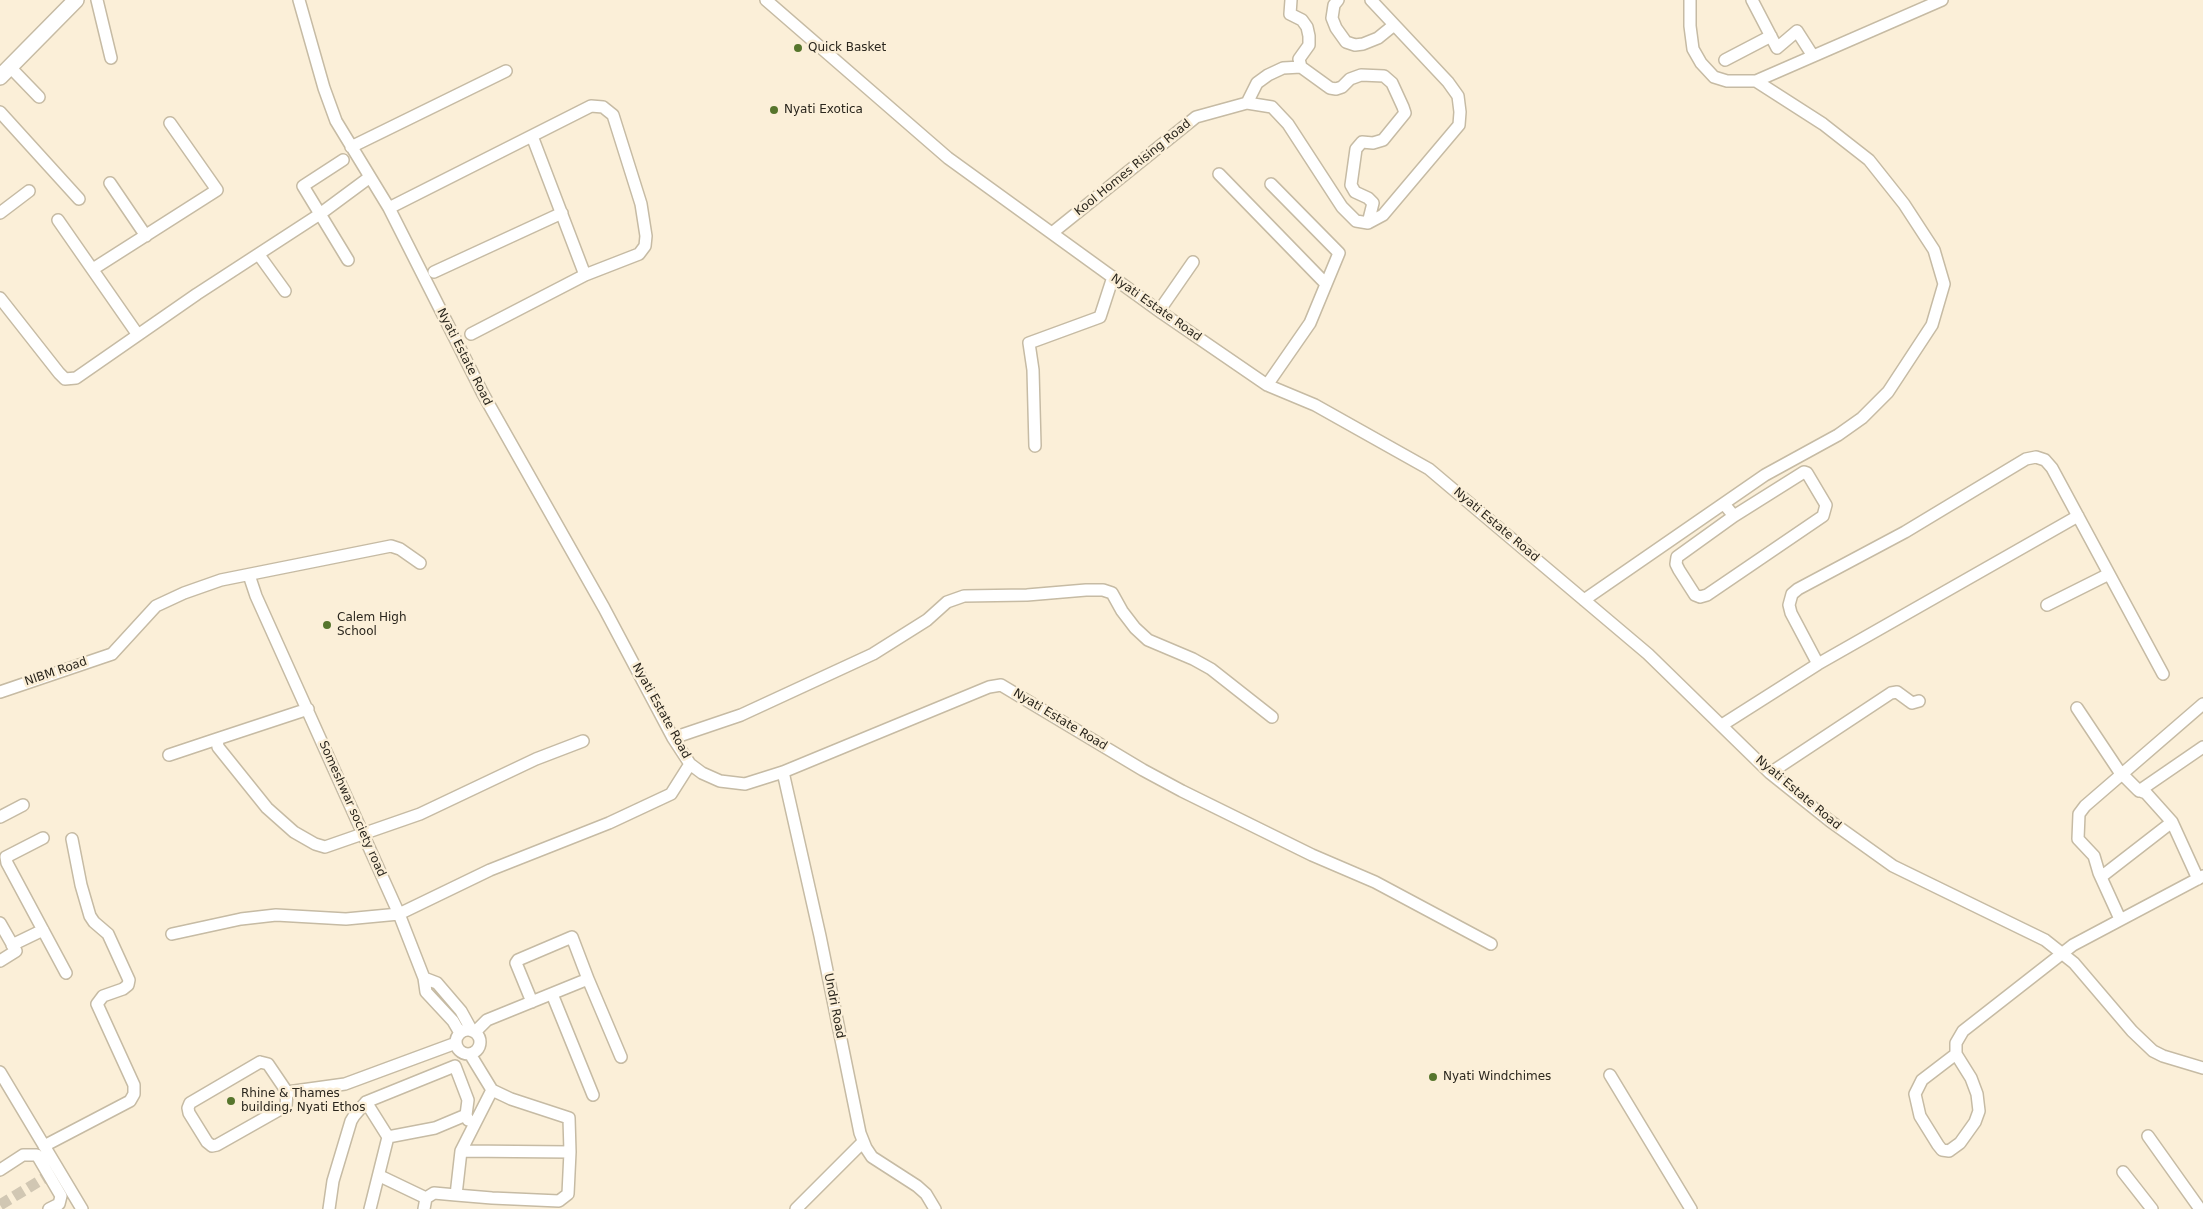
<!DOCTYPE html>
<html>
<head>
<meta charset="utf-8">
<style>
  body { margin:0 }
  canvas { display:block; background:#fbefd8 }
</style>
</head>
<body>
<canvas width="2203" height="1209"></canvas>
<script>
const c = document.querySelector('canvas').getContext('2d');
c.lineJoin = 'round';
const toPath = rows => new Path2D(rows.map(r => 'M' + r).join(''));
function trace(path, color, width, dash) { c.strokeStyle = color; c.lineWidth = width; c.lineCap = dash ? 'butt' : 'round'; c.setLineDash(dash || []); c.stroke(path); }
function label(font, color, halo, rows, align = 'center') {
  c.font = font + ' "DejaVu Sans",sans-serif'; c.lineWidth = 5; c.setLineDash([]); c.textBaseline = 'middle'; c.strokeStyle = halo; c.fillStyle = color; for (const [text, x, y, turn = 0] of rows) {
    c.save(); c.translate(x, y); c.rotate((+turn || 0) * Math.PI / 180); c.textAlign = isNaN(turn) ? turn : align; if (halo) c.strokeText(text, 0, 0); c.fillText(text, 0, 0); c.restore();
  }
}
trace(toPath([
  [0,1205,46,1177]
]), '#d1c7b3', 11, [11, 5.5]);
const minor = toPath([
  [97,0,111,58],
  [299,0,324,88,336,121,389,208,483,394,604,608,673,738,690,764,702,773,720,781,745,784,783,772,989,687,1001,685,1143,770,1182,791,1312,855,1375,882,1491,944],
  [766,0,948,158,1162,313,1267,385,1315,405,1429,469,1648,654,1770,773,1830,821,1893,866,2045,940,2074,963,2132,1031,2153,1051,2163,1056,2203,1068],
  [1291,0,1290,14,1302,20,1307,27,1309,36,1309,45,1299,59,1301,67,1330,88,1336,89,1342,87,1350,79,1361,75,1384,76,1392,83,1403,107,1405,113,1383,140,1373,143,1362,142,1356,149,1351,185,1355,192,1368,198,1373,203,1368,223],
  [1338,0,1334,5,1332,18,1336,28,1346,42,1355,45,1363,44,1378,38,1394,25],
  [1752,0,1777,48,1797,31,1813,56],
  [1725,60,1771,36],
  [10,67,39,97],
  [1756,81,1942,0],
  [1247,103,1257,83,1268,75,1283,68,1301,67],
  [0,112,79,199],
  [532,136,585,275],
  [351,147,506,71],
  [343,160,303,186,348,260],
  [1219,174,1326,284],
  [110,183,146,236],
  [389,208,591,106,603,107,613,115,641,204,646,236,645,246,639,254,585,275,471,334],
  [0,213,29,191],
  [58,220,138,335],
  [1052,233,1196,117,1247,103,1272,107,1288,124,1342,207,1356,221,1368,223,1383,215,1459,125,1460,112,1458,96,1448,82,1371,0],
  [259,255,285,291],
  [93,269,217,190,170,123],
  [434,272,562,213],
  [0,298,59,373,65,379,76,378,197,294,320,214,370,177],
  [1159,311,1193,262],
  [1267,385,1310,323,1339,253,1271,184],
  [1035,446,1033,370,1029,343,1100,317,1113,277],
  [1724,504,1734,516,1804,472,1807,473,1826,505,1823,516,1707,595,1700,597,1695,595,1679,570,1676,564,1677,557,1734,516],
  [249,575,256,596,399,914,424,978,426,992,453,1021,460,1033],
  [1584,600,1765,475,1838,435,1862,418,1888,392,1932,325,1944,284,1934,250,1904,204,1869,160,1823,124,1756,81,1727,81,1714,77,1701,63,1693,49,1690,26,1690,0],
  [2047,605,2109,574],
  [1818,664,1791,613,1789,605,1792,594,1798,589,1905,532,2026,459,2036,457,2045,460,2052,468,2163,674],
  [0,692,112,654,156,606,184,593,221,580,391,546,400,549,420,563],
  [2077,708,2119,771,2138,790,2146,793,2172,822,2198,879],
  [308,709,217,739,218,747,267,808,294,832,315,844,325,847,420,814,536,759,583,741],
  [1722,725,1818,664,2078,516],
  [673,738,741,715,873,654,927,620,947,602,964,596,1027,595,1086,590,1103,590,1112,593,1122,611,1135,628,1148,640,1193,659,1211,669,1272,717],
  [169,755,217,739],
  [783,772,820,936,860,1133,866,1148,872,1157,917,1186,926,1194,935,1209],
  [1770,773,1891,693,1897,692,1912,703,1919,701],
  [2139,791,2203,747],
  [0,817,23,805],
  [43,838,6,857,7,863,66,973],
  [2101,877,2172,822],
  [2120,919,2099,873,2094,856,2078,839,2079,814,2085,806,2203,704],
  [0,923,16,951,0,961],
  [172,934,241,919,276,915,346,919,399,914,490,870,609,823,671,794,690,764],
  [12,945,43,930],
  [424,978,437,983,461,1011,472,1031],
  [552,994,593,1095],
  [532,1002,516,963,518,960,572,937,588,979],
  '456 1042a12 12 0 1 1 24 0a12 12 0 1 1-24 0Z',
  [475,1032,487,1020,588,979,621,1057],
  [1956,1054,1922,1080,1915,1094,1920,1116,1938,1145,1942,1150,1949,1151,1960,1143,1975,1122,1979,1111,1977,1094,1971,1078,1956,1054,1956,1043,1963,1031,2073,945,2203,876],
  [260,1062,268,1064,287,1092,286,1106,217,1145,212,1146,207,1142,189,1113,188,1108,190,1103,260,1062],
  [0,1072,82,1209],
  [1610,1075,1691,1209],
  [492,1090,461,1151,456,1195,492,1198,559,1201,568,1194,570,1152],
  [287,1092,345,1084,456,1043],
  [366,1102,388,1137,370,1209],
  [2148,1136,2200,1209],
  [388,1137,435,1128,466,1115,468,1120],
  [44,1146,130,1101,134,1094,134,1085,97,1004,103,996,123,989,128,985,129,980,108,934,94,922,90,916,81,885,72,839],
  [461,1151,570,1152,569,1118,511,1099,492,1090,470,1054],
  [0,1170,23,1155,37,1155,61,1196,59,1204,49,1209],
  [2123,1172,2152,1209],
  [380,1176,426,1198],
  [329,1209,333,1181,351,1121,354,1116,366,1102,455,1066,468,1100,466,1115],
  [424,1209,426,1198,434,1193,456,1195],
  [796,1209,863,1142]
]);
const secondary = toPath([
  [0,77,76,0]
]);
trace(minor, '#c6bba4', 14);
trace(secondary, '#c6bba4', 18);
trace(minor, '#fff', 11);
trace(secondary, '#fff', 15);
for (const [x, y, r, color] of [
  [798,48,5,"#56752c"],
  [774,110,5,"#56752c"],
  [327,625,5,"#56752c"],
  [1433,1077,5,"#56752c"],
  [231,1101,5,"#56752c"]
]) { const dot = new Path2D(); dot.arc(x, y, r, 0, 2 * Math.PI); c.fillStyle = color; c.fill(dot); trace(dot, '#fbefd8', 2); }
label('12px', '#2a261d', '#fbefd8', [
  ["Quick Basket",808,48],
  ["Nyati Exotica",784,110],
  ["Calem High",337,618],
  ["School",337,632],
  ["Nyati Windchimes",1443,1077],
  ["Rhine & Thames",241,1094],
  ["building, Nyati Ethos",241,1108]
], 'left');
label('12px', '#2a261d', '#fbefd8', [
  ["Kool Homes Rising Road",1133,168,-39],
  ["Nyati Estate Road",1156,308,35],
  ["Nyati Estate Road",464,357,63],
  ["Nyati Estate Road",1496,525,40],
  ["NIBM Road",56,672,-19],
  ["Nyati Estate Road",661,711,61],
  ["Nyati Estate Road",1060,720,31],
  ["Nyati Estate Road",1798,793,40],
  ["Someshwar society road",352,809,66],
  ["Undri Road",834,1006,79]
]);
</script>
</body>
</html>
